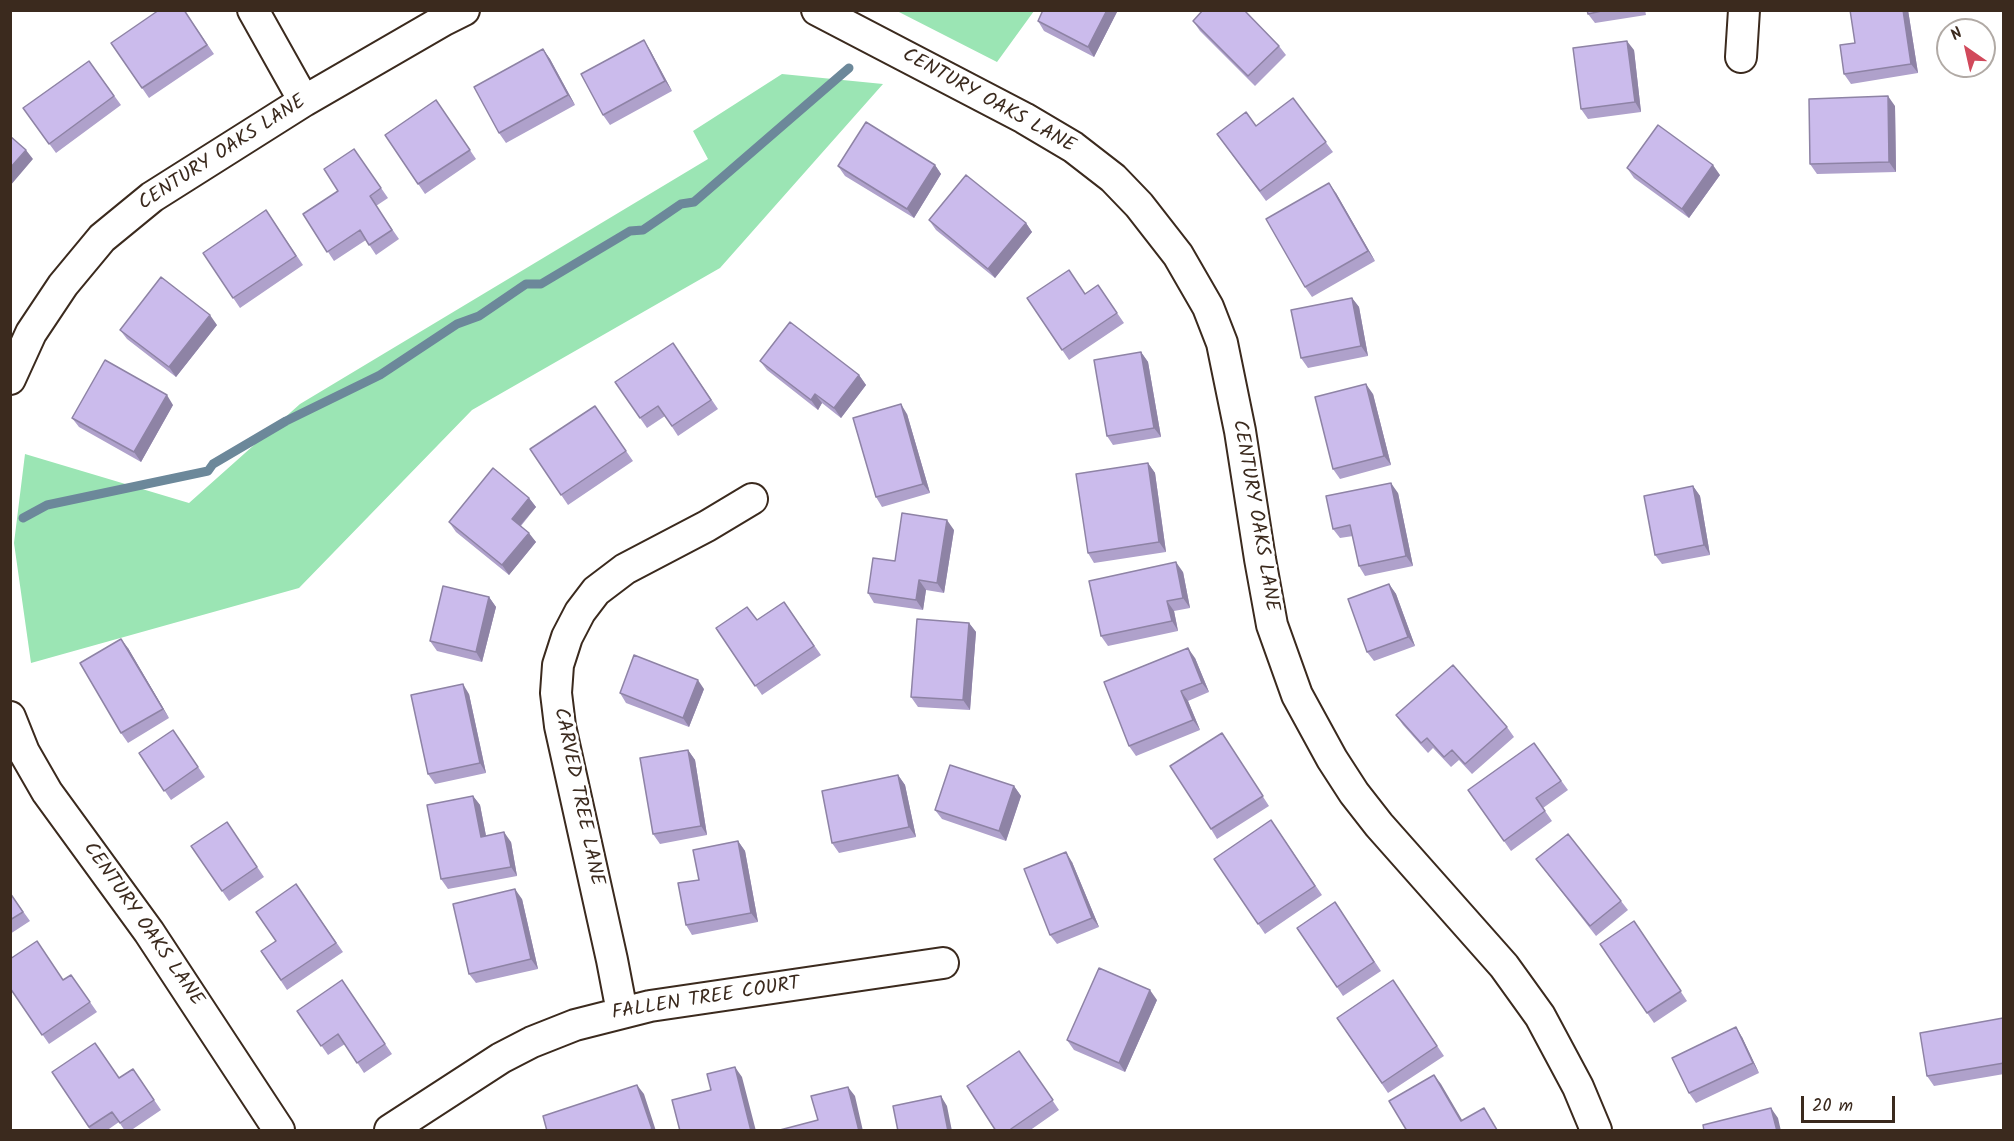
<!DOCTYPE html>
<html>
<head>
<meta charset="utf-8">
<style>
  body { margin:0 }
  #map { position:relative; width:2014px; height:1141px; overflow:hidden; background:#fff; font-family:Kalam,sans-serif }
  canvas { display:block }
  .frame { position:absolute; inset:0; border:12px solid #3b2a1e; pointer-events:none }
  .north { position:absolute; left:1936px; top:18px; width:60px; height:60px; box-sizing:border-box; background:#fff; border:2px solid #b1aaa5; border-radius:50%; rotate:326deg; font-size:16px; font-weight:700; line-height:24px; text-align:center; color:#3b2a1e }
  .north::after { content:''; display:block; margin:auto; width:21px; height:27px; background:#d1495b; clip-path:polygon(50% 0,100% 100%,50% 72%,0 100%) }
  .scale { position:absolute; left:1801px; top:1096px; width:94px; height:27px; box-sizing:border-box; border:3px solid #3b2a1e; border-top:0; padding-left:8px; font-size:18px; line-height:21px; white-space:nowrap; color:#3b2a1e; -webkit-text-stroke:4px #fff; paint-order:stroke }
</style>
</head>
<body>
<div id="map">
<canvas width="2014" height="1141"></canvas>
<div class="frame"></div>
<div class="north">N</div>
<div class="scale">20 m</div>
</div>
<script>
const c = document.querySelector('canvas').getContext('2d');
c.lineJoin = 'round';
function fill(path, color) { c.fillStyle = color; c.fill(path, 'evenodd'); }
const toPath = rows => new Path2D(rows.map(r => 'M' + r).join(''));
function trace(path, color, width, dash) { c.strokeStyle = color; c.lineWidth = width; c.lineCap = dash ? 'butt' : 'round'; c.setLineDash(dash || []); c.stroke(path); }
function label(font, color, halo, rows, align = 'center') {
  c.font = font + ' Kalam,sans-serif'; c.lineWidth = 6; c.setLineDash([]); c.textBaseline = 'middle'; c.strokeStyle = halo; c.fillStyle = color; for (const [text, x, y, turn = 0] of rows) {
    c.save(); c.translate(x, y); c.rotate((+turn || 0) * Math.PI / 180); c.textAlign = isNaN(turn) ? turn : align; if (halo) c.strokeText(text, 0, 0); c.fillText(text, 0, 0); c.restore();
  }
}
fill(toPath([
  [897,11,1034,11,997,62],
  [782,74,883,84,720,268,472,410,299,588,31,663,14,543,25,454,189,503,300,404,708,159,693,131]
]), '#9be5b4');
trace(toPath([
  [23,518,47,505,208,471,213,464,286,421,380,375,457,324,479,316,526,284,541,284,630,231,643,230,681,204,694,202,849,68]
]), '#6c889a', 9);
const minor = toPath([
  [253,10,304,101],
  [817,10,1024,118,1073,147,1113,178,1139,205,1178,255,1208,307,1222,343,1240,431,1260,559,1272,625,1297,695,1332,759,1354,793,1379,825,1504,966,1540,1016,1578,1087,1596,1130],
  [1741,57,1744,10],
  [10,379,31,333,63,285,102,238,152,197,304,101,444,20,464,10],
  [10,717,24,752,47,792,149,932,279,1130],
  [622,1012,612,960,560,726,556,693,558,665,567,637,580,612,596,591,625,569,707,526,752,499],
  [390,1130,501,1058,532,1042,575,1025,650,1006,943,963]
]);
trace(minor, '#3b2a1e', 34);
trace(minor, '#fff', 30);
fill(toPath([
  [184,10,214,54,149,98,111,43],
  [1118,10,1094,57,1044,31,1038,21],
  [1587,10,1645,10,1646,15,1595,23,1588,14],
  [1850,10,1908,10,1918,73,1851,84,1844,74,1855,43],
  [1193,21,1279,46,1286,55,1255,86,1200,31],
  [543,49,550,59,575,105,506,143,499,133],
  [650,50,672,91,610,125,603,115],
  [1634,50,1641,112,1588,119,1581,109],
  [89,61,121,105,56,153,23,108],
  [1293,98,1333,152,1266,201,1217,134,1256,126],
  [436,100,476,159,425,194,385,135],
  [1895,106,1896,172,1817,174,1810,164],
  [354,149,388,198,376,206,399,239,376,255,366,240,334,261,303,214,338,191],
  [935,165,941,174,914,218,845,176,838,166],
  [1627,168,1720,175,1689,218,1634,178],
  [1336,193,1375,261,1312,297,1305,287],
  [266,210,303,265,240,308,203,253],
  [929,220,1026,223,1032,232,995,278,936,230],
  [1098,285,1124,323,1069,360,1027,298,1086,294],
  [1352,298,1359,307,1368,356,1308,368,1301,358],
  [217,325,176,377,127,339,120,330],
  [673,343,718,409,678,436,665,416,647,428,615,382],
  [1141,352,1148,362,1161,437,1113,445,1107,436],
  [760,361,859,375,866,385,841,418,822,403,818,410,767,370],
  [1373,394,1391,465,1340,479,1333,469],
  [173,405,141,462,79,427,72,418],
  [595,406,633,461,568,505,530,449],
  [907,414,930,493,882,507,876,497],
  [1148,463,1155,473,1166,552,1094,563,1088,553],
  [1693,486,1700,496,1710,555,1662,564,1655,555],
  [1398,493,1413,566,1365,576,1359,566,1353,536,1340,538,1333,529],
  [529,498,536,507,521,526,536,542,509,575,456,532,449,522],
  [954,530,944,593,926,590,923,610,874,603,868,593,895,561],
  [1183,572,1190,608,1174,611,1178,631,1108,646,1101,636],
  [1389,584,1396,594,1415,646,1374,661,1367,652],
  [489,597,496,607,482,662,437,651,430,641],
  [784,602,821,655,762,695,716,628,757,620],
  [969,623,976,632,970,710,918,707,911,697],
  [128,648,169,718,128,743,121,733],
  [1195,658,1209,692,1188,701,1200,730,1136,756,1129,746],
  [704,689,689,727,626,703,620,693],
  [469,694,486,773,435,784,428,774],
  [1396,715,1507,727,1514,737,1472,774,1459,760,1451,767,1433,748,1428,753,1403,725],
  [173,730,205,777,171,800,139,753],
  [1222,733,1269,806,1217,839,1211,829],
  [1534,743,1568,790,1543,808,1552,821,1511,851,1468,790],
  [688,750,695,760,707,835,660,844,653,834],
  [898,775,905,785,916,837,839,853,832,843],
  [1014,786,1021,796,1006,841,942,819,935,810],
  [473,796,480,805,486,836,511,842,517,876,448,889,441,879],
  [1271,820,1322,895,1265,934,1214,859],
  [227,822,264,877,229,901,191,846],
  [738,841,745,851,758,922,692,935,686,925,699,880],
  [1536,859,1621,901,1628,910,1596,936],
  [1072,862,1099,927,1057,944,1050,935],
  [296,884,343,952,287,990,261,951,276,941],
  [10,893,30,921,10,934],
  [522,899,538,969,476,983,469,974],
  [1335,902,1381,971,1343,996,1297,928],
  [1634,921,1687,1001,1654,1023,1600,944],
  [71,975,97,1012,49,1044,10,988,64,980],
  [342,980,392,1054,364,1073,345,1044,328,1055,297,1011],
  [1393,980,1444,1056,1388,1093,1337,1018],
  [1157,1000,1125,1072,1074,1050,1067,1040],
  [2003,1018,2004,1020,2004,1074,1934,1086,1927,1076],
  [1742,1037,1759,1073,1696,1103,1689,1093],
  [1019,1051,1059,1110,1029,1131,996,1131],
  [133,1069,161,1110,130,1131,125,1131,119,1122,106,1131,91,1131,52,1072,119,1078]
]), '#afa1cb');
fill(toPath([
  [1107,10,1118,10,1094,57,1088,47],
  [1903,10,1908,10,1918,73,1911,64],
  [644,40,650,50,672,91,665,81],
  [1627,41,1634,50,1641,112,1635,102],
  [543,49,550,59,575,105,568,95],
  [1888,96,1895,106,1896,172,1889,162],
  [26,150,33,159,10,186,10,168],
  [935,165,941,174,914,218,907,209],
  [1713,165,1720,175,1689,218,1682,209],
  [1329,183,1336,193,1375,261,1368,251],
  [1026,223,1032,232,995,278,988,269],
  [1352,298,1359,307,1368,356,1361,346],
  [210,315,217,325,176,377,169,367],
  [1141,352,1148,362,1161,437,1154,428],
  [859,375,866,385,841,418,834,408],
  [1366,384,1373,394,1391,465,1384,456],
  [815,394,822,403,818,410,811,400],
  [167,395,173,405,141,462,134,452],
  [901,404,907,414,930,493,923,484],
  [1148,463,1155,473,1166,552,1159,542],
  [1391,483,1398,493,1413,566,1406,556],
  [1693,486,1700,496,1710,555,1704,545],
  [529,498,536,507,518,528,512,519],
  [947,520,954,530,944,593,937,583],
  [529,533,536,542,509,575,502,565],
  [1176,562,1183,572,1190,608,1183,598],
  [919,580,926,590,923,610,916,600],
  [1389,584,1396,594,1415,646,1408,637],
  [489,597,496,607,482,662,476,652],
  [1167,601,1174,611,1178,631,1172,621],
  [969,623,976,632,970,710,963,700],
  [121,639,128,648,169,718,163,709],
  [1188,648,1195,658,1209,692,1202,683],
  [698,680,704,689,689,727,683,718],
  [463,684,469,694,486,773,480,763],
  [1181,691,1188,701,1200,730,1193,720],
  [688,750,695,760,707,835,701,826],
  [898,775,905,785,916,837,909,827],
  [1014,786,1021,796,1006,841,999,831],
  [473,796,480,805,488,846,481,837],
  [504,832,511,842,517,876,511,867],
  [738,841,745,851,758,922,751,913],
  [1066,852,1072,862,1099,927,1092,918],
  [515,889,522,899,538,969,531,959],
  [1150,990,1157,1000,1125,1072,1119,1063],
  [1736,1027,1742,1037,1759,1073,1753,1063],
  [735,1067,742,1077,756,1131,751,1131],
  [1434,1075,1441,1084,1468,1130,1461,1121],
  [637,1085,644,1094,656,1131,653,1131,652,1129],
  [848,1087,855,1096,863,1131,859,1131],
  [941,1096,947,1106,952,1131,948,1131],
  [1771,1108,1778,1118,1781,1131,1777,1131]
]), '#8e83a5');
const building = toPath([
  [159,10,184,10,207,45,142,88,111,43,159,10],
  [1043,10,1107,10,1088,47,1038,21,1043,10],
  [1203,10,1244,10,1279,46,1248,76,1193,21,1203,10],
  [1587,10,1606,10,1588,14,1587,10],
  [1850,10,1903,10,1911,64,1844,74,1840,45,1855,43,1850,10],
  [644,40,665,81,603,115,581,74,644,40],
  [1627,41,1635,102,1581,109,1573,48,1627,41],
  [543,49,568,95,499,133,474,87,543,49],
  [89,61,114,96,49,144,23,108,89,61],
  [1888,96,1889,162,1810,164,1809,99,1888,96],
  [1293,98,1326,142,1260,191,1217,134,1246,112,1256,126,1293,98],
  [436,100,470,150,418,184,385,135,436,100],
  [866,122,935,165,907,209,838,166,866,122],
  [1658,125,1713,165,1682,209,1627,168,1658,125],
  [10,136,26,150,10,168,10,136],
  [354,149,381,188,370,196,392,230,369,245,360,230,327,252,303,214,338,191,324,169,354,149],
  [966,175,1026,223,988,269,929,220,966,175],
  [1329,183,1368,251,1305,287,1266,219,1329,183],
  [266,210,296,256,233,298,203,253,266,210],
  [1069,270,1085,294,1098,285,1117,313,1062,350,1027,298,1069,270],
  [161,277,210,315,169,367,120,330,161,277],
  [1352,298,1361,346,1301,358,1291,310,1352,298],
  [790,322,859,375,834,408,815,394,811,400,760,361,790,322],
  [673,343,711,400,672,426,658,406,640,418,615,382,673,343],
  [1141,352,1154,428,1107,436,1094,360,1141,352],
  [105,360,167,395,134,452,72,418,105,360],
  [1366,384,1384,456,1333,469,1315,397,1366,384],
  [901,404,923,484,876,497,853,418,901,404],
  [595,406,626,451,561,495,530,449,595,406],
  [1148,463,1159,542,1088,553,1076,474,1148,463],
  [493,468,529,498,512,519,529,533,502,565,449,522,493,468],
  [1391,483,1406,556,1359,566,1350,525,1333,529,1326,496,1391,483],
  [1693,486,1704,545,1655,555,1644,496,1693,486],
  [902,513,947,520,937,583,919,580,916,600,868,593,873,558,895,561,902,513],
  [1176,562,1183,598,1167,601,1172,621,1101,636,1089,581,1176,562],
  [1389,584,1408,637,1367,652,1348,599,1389,584],
  [443,586,489,597,476,652,430,641,443,586],
  [784,602,814,646,755,686,716,628,747,607,757,620,784,602],
  [917,619,969,623,963,700,911,697,917,619],
  [121,639,163,709,121,733,80,663,121,639],
  [1188,648,1202,683,1181,691,1193,720,1129,746,1104,682,1188,648],
  [634,655,698,680,683,718,620,693,634,655],
  [1453,665,1507,727,1465,764,1452,750,1444,757,1427,738,1421,743,1396,715,1453,665],
  [463,684,480,763,428,774,411,695,463,684],
  [173,730,198,767,164,791,139,753,173,730],
  [1222,733,1263,796,1211,829,1170,766,1222,733],
  [1534,743,1561,781,1536,798,1545,811,1504,841,1468,790,1534,743],
  [688,750,701,826,653,834,640,758,688,750],
  [950,765,1014,786,999,831,935,810,950,765],
  [898,775,909,827,832,843,822,791,898,775],
  [473,796,481,837,504,832,511,867,441,879,427,805,473,796],
  [1271,820,1315,886,1258,924,1214,859,1271,820],
  [227,822,257,867,222,891,191,846,227,822],
  [1568,834,1621,901,1590,926,1536,859,1568,834],
  [738,841,751,913,686,925,678,883,699,880,693,850,738,841],
  [1066,852,1092,918,1050,935,1024,869,1066,852],
  [296,884,336,943,281,980,261,951,276,941,256,912,296,884],
  [515,889,531,959,469,974,453,904,515,889],
  [10,893,23,912,10,920,10,893],
  [1335,902,1374,962,1337,987,1297,928,1335,902],
  [1634,921,1681,991,1647,1013,1600,944,1634,921],
  [37,941,63,980,71,975,90,1002,42,1035,10,988,10,959,37,941],
  [1099,968,1150,990,1119,1063,1067,1040,1099,968],
  [342,980,385,1044,357,1063,338,1034,321,1046,297,1011,342,980],
  [1393,980,1437,1046,1382,1083,1337,1018,1393,980],
  [2003,1018,2004,1024,2004,1063,1927,1076,1920,1033,2003,1018],
  [1736,1027,1753,1063,1689,1093,1672,1058,1736,1027],
  [95,1043,119,1078,133,1069,154,1100,120,1123,112,1112,89,1127,52,1072,95,1043],
  [1019,1051,1053,1100,1008,1131,996,1131,967,1086,1019,1051],
  [735,1067,751,1131,680,1131,672,1100,711,1090,707,1074,735,1067],
  [1434,1075,1461,1121,1484,1108,1497,1130,1407,1131,1389,1101,1434,1075],
  [637,1085,652,1129,646,1131,547,1131,543,1116,637,1085],
  [848,1087,859,1131,776,1131,818,1120,811,1096,848,1087],
  [941,1096,948,1131,898,1131,893,1106,941,1096],
  [1771,1108,1777,1131,1704,1131,1703,1125,1771,1108]
]);
fill(building, '#cbbbec');
trace(building, '#8e83a5', 1.5);
label('20px', '#3b2a1e', '#fff', [
  ["CENTURY OAKS LANE",988,102,29],
  ["CENTURY OAKS LANE",223,154,-33],
  ["CENTURY OAKS LANE",1254,516,80],
  ["CARVED TREE LANE",577,797,78],
  ["CENTURY OAKS LANE",142,925,55],
  ["FALLEN TREE COURT",706,1000,-9]
]);
</script>
</body>
</html>
